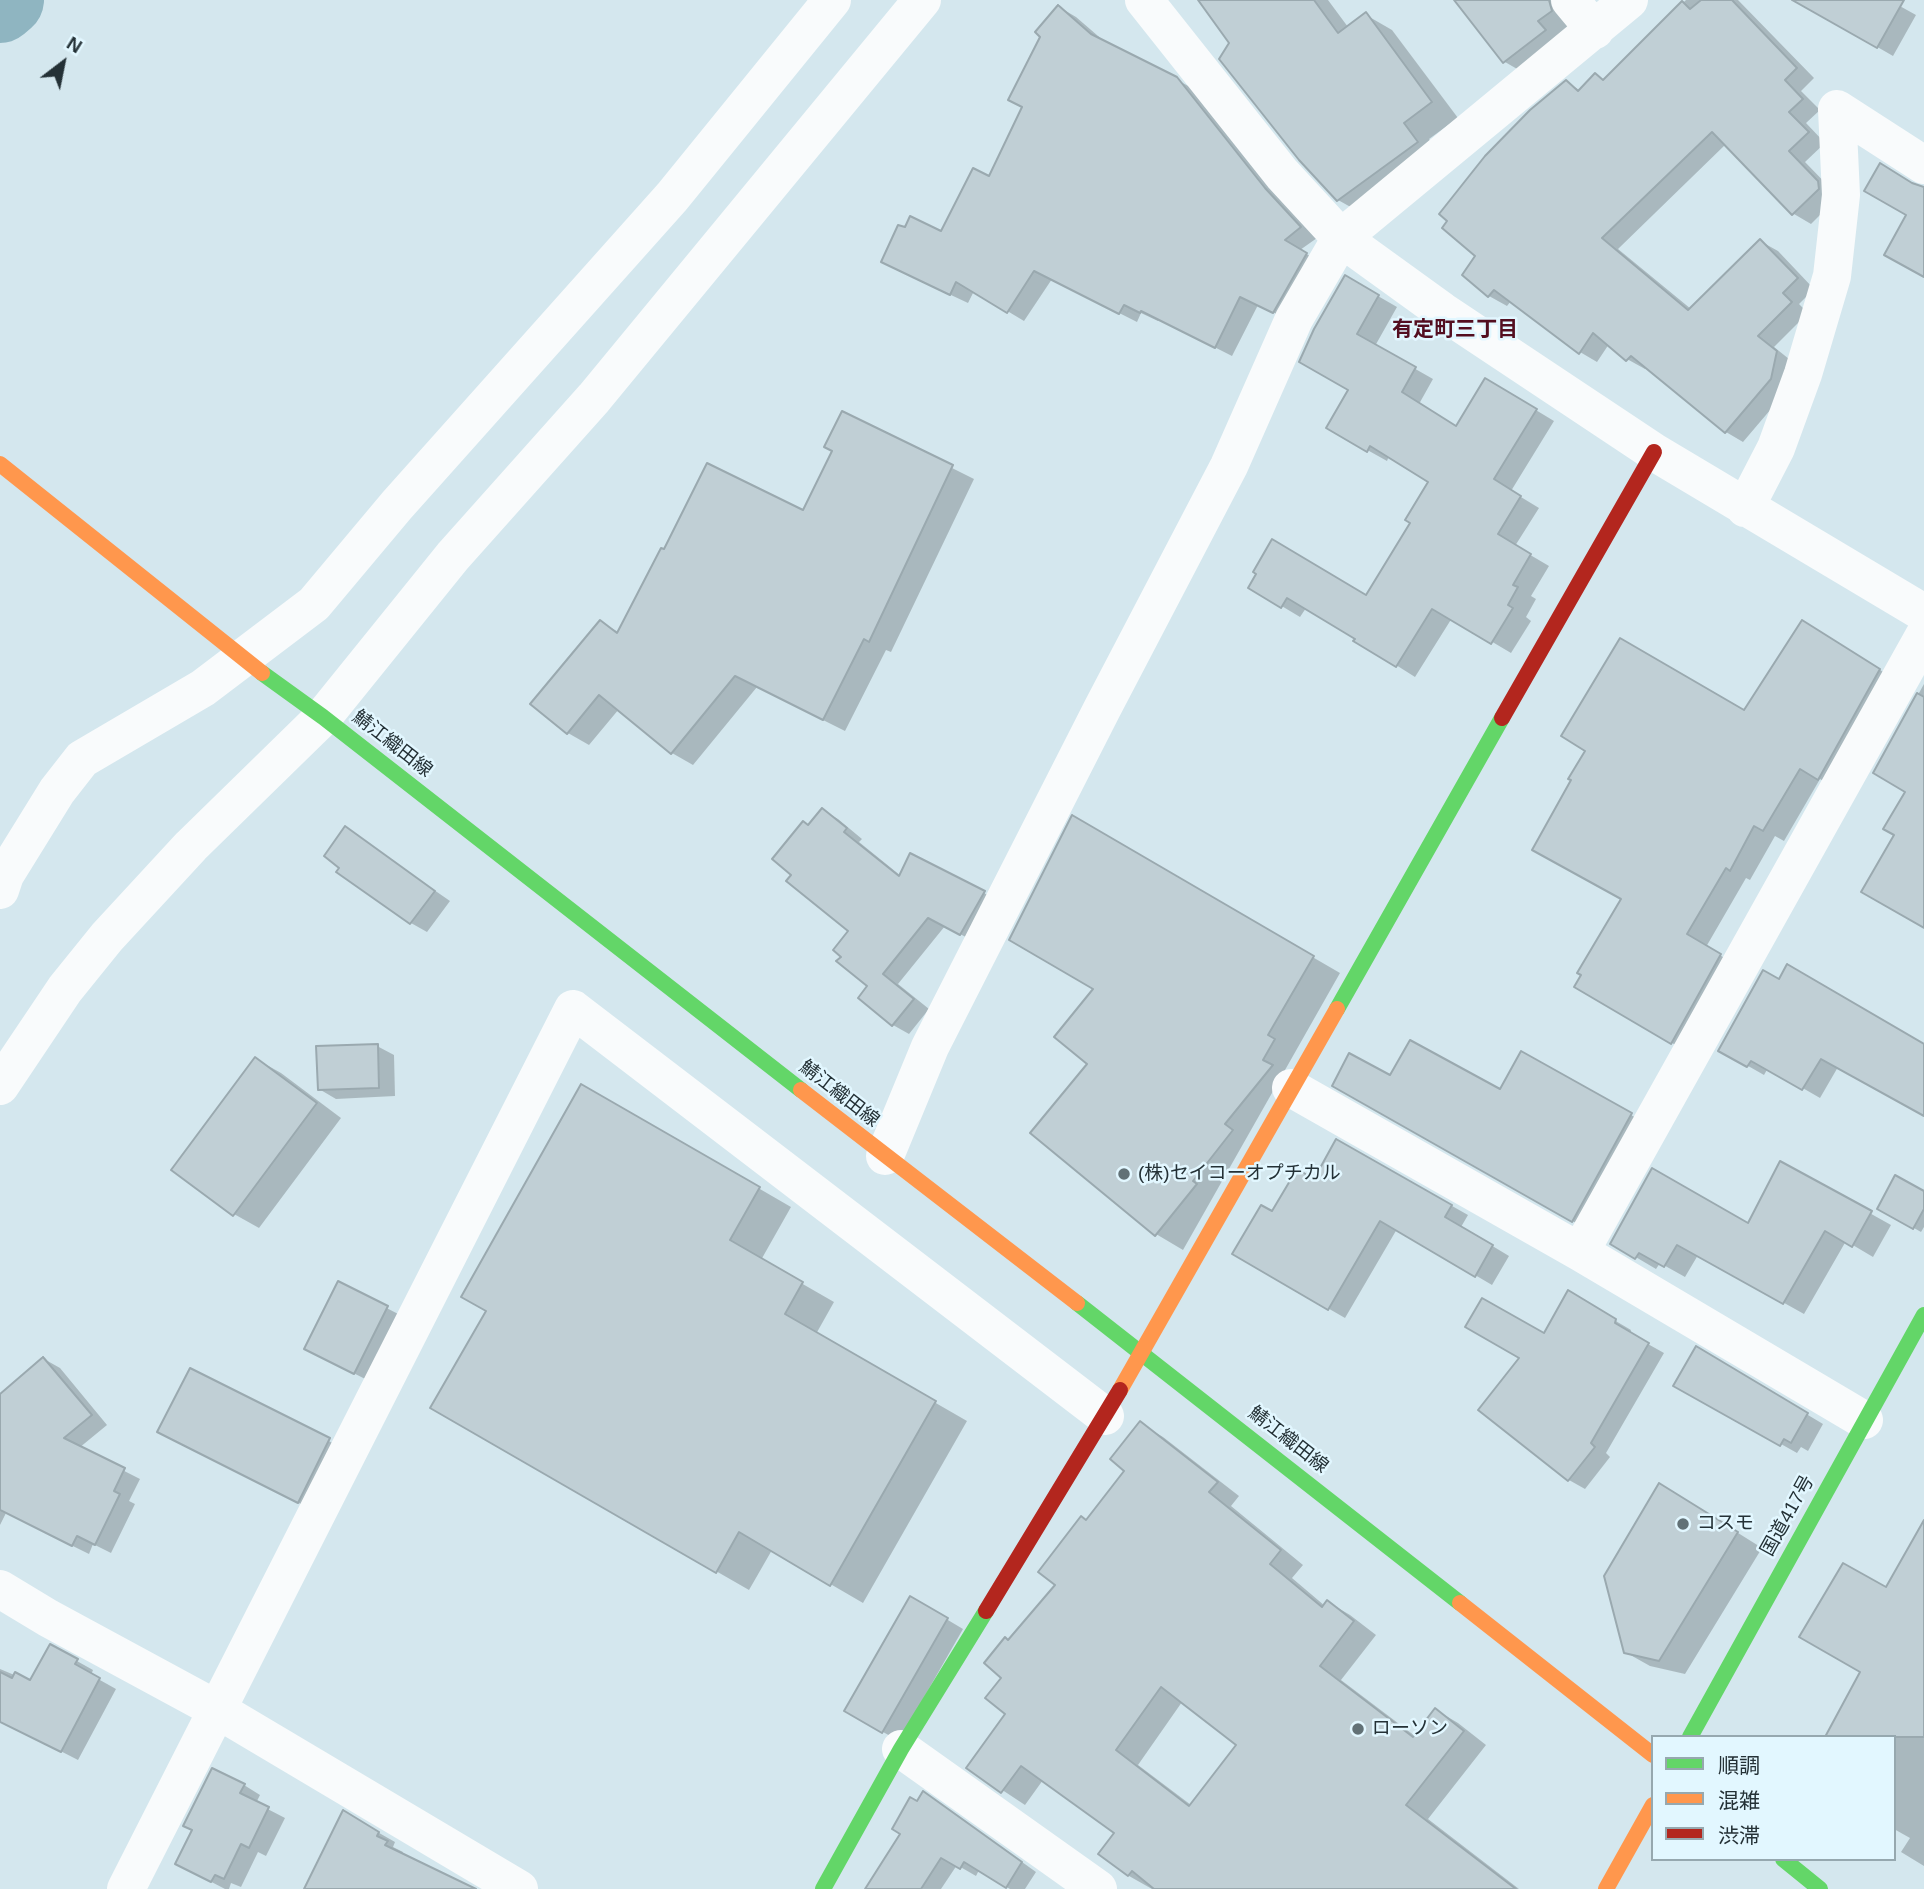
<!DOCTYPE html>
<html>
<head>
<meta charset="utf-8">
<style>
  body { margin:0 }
  #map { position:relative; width:1924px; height:1889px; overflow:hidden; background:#d4e7ee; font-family:Arial,"Noto Sans JP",sans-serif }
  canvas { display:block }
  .legend { position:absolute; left:1651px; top:1735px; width:245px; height:126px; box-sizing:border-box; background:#e2f7ff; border:2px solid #96a8af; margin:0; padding:9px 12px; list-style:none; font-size:21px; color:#243136 }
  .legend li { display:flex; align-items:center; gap:14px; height:35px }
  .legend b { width:35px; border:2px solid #96a8af }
  .north { position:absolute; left:28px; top:28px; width:70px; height:70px; -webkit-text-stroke:5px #e2f7ff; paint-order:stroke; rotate:32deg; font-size:19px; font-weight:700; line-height:28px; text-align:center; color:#243136 }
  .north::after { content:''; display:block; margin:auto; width:24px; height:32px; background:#243136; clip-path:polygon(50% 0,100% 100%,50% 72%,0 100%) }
</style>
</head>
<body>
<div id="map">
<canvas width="1924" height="1889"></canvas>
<ul class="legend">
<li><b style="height:9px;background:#63d668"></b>順調</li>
<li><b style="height:9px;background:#ff974d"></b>混雑</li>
<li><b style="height:9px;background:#b3261e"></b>渋滞</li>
</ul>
<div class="north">N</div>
</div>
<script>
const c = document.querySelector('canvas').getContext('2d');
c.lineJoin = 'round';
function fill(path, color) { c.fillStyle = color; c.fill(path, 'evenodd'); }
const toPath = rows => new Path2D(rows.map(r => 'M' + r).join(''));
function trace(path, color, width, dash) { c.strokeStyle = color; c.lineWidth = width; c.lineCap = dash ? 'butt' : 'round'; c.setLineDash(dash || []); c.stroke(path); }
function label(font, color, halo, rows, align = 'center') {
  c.font = font + ' Arial,"Noto Sans JP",sans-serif'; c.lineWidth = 5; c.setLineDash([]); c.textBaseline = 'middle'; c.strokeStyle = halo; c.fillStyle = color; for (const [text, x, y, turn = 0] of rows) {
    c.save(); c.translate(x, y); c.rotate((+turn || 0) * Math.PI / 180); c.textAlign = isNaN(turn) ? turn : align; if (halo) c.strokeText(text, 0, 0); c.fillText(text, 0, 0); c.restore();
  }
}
fill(toPath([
  [1200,0,1328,0,1348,27,1366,15,1392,30,1458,118,1429,139,1444,158,1365,215,1338,200],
  [1456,0,1553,0,1574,28,1531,77,1505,62],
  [1686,0,1738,0,1814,78,1801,91,1820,110,1806,123,1825,143,1805,162,1835,193,1836,199,1811,224,1794,214,1726,144,1618,249,1691,309,1760,241,1778,251,1814,289,1799,304,1808,313,1774,347,1794,363,1788,389,1743,442,1726,432,1647,367,1645,369,1627,359,1609,344,1597,362,1580,352,1511,301,1507,306,1489,296,1464,275,1477,255,1566,82,1581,91,1595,75,1605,80],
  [1796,0,1889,0,1916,15,1893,56],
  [1059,7,1076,17,1105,42,1194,89,1317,238,1300,250,1323,264,1291,321,1258,305,1232,356,1159,319,1158,321,1141,313,1137,322,1052,279,1024,321,974,291,968,303,900,271,942,233,990,179,1024,108],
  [1345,277,1397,307,1375,346,1433,379,1419,404,1457,427,1486,380,1554,421,1511,491,1539,508,1515,546,1549,566,1531,596,1536,599,1526,617,1531,621,1511,653,1452,618,1415,677,1306,608,1300,617,1250,587,1367,597,1412,523,1430,482,1389,456,1387,461,1328,428,1350,389],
  [842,413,974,479,891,652,886,650,845,731,757,687,693,765,672,753,619,709,589,745,568,733,601,622,620,633,804,512,834,450],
  [1822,633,1899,682,1839,790,1820,779,1784,841,1775,836,1750,880,1746,878,1706,947,1740,967,1691,1054,1576,987,1744,713],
  [1924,684,1924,926,1896,834,1907,791,1875,772],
  [822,810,838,819,862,839,859,842,901,876,984,893,1000,902,977,943,945,926,898,984,929,1009,909,1034,893,1025,870,986,843,957,851,931,794,875,809,827],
  [1073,818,1340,973,1183,1250,1156,1234,1089,1063,1096,989],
  [346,829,450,901,427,932,411,923],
  [377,1046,394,1055,395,1096,336,1099,319,1089],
  [1924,1046,1924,1115,1838,1067,1820,1098,1768,1068,1764,1075,1720,1050],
  [1522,1054,1656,1129,1597,1235,1334,1085,1391,1077,1501,1092],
  [256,1059,281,1073,341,1118,259,1228,234,1214],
  [582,1086,791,1207,761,1260,834,1302,816,1334,967,1421,863,1603,772,1550,749,1590,432,1408,488,1310],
  [1337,1141,1468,1215,1461,1227,1509,1256,1492,1285,1397,1229,1345,1318,1234,1254,1273,1213,1315,1181],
  [1780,1163,1891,1225,1873,1257,1846,1241,1804,1314,1698,1255,1685,1277,1660,1263,1656,1269,1612,1243,1748,1226],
  [1924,1193,1924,1227,1921,1232,1879,1208],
  [338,1283,404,1317,371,1382,322,1357],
  [1568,1293,1631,1330,1630,1334,1664,1353,1606,1453,1610,1457,1585,1489,1569,1480,1545,1336],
  [1696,1348,1823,1424,1808,1451,1801,1447,1797,1453,1676,1385],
  [44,1359,60,1368,107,1425,79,1448,140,1479,129,1501,135,1504,111,1553,93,1544,89,1554,6,1513,0,1525,0,1396],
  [190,1370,354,1454,323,1515,184,1446],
  [1141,1424,1163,1437,1239,1496,1231,1506,1303,1565,1292,1578,1325,1606,1328,1602,1350,1615,1376,1635,1341,1680,1415,1736,1436,1710,1458,1723,1486,1745,1428,1819,1519,1889,1152,1889,1122,1872,1116,1832,1043,1780,1025,1805,969,1768,1007,1714,1004,1677,1009,1642,1057,1585,1086,1522,1126,1470],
  [1182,1702,1238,1745,1191,1805,1138,1765],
  [1684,1499,1762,1548,1685,1674,1650,1666,1625,1652],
  [1924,1557,1924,1866,1901,1852,1910,1838,1894,1829,1894,1737,1862,1672,1887,1589],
  [911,1598,963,1629,899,1741,846,1711],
  [50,1646,93,1670,91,1675,116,1689,78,1760,0,1720,0,1669,31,1682],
  [244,1785,260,1795,256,1803,285,1818,266,1856,258,1852,241,1887,231,1883,229,1889,225,1889,177,1864,194,1830],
  [938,1802,1036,1872,1025,1889,1010,1889,979,1870,976,1876,957,1865,941,1889,867,1889,903,1833,918,1804],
  [344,1813,395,1842,393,1847,403,1852,402,1855,469,1889,306,1889]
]), '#0003');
trace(toPath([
  [0,6,7,0]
]), '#8fb5c1', 74);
const building = toPath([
  [1198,0,1314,0,1338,33,1366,12,1432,102,1404,123,1418,142,1337,201,1299,160,1219,59,1229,43,1198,0],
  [1454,0,1549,0,1552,11,1538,21,1546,30,1503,63,1454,0],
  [1701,0,1732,0,1797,68,1785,80,1803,99,1789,112,1809,132,1789,151,1818,181,1819,189,1792,215,1712,132,1602,238,1688,310,1760,239,1798,278,1783,293,1792,302,1758,336,1777,351,1771,379,1725,433,1631,356,1626,361,1593,333,1579,354,1494,290,1488,297,1462,275,1475,256,1442,228,1447,221,1439,214,1485,156,1530,110,1566,80,1578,91,1595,73,1603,80,1682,1,1690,9,1701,0],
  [1792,0,1904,0,1877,48,1792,0],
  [1058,5,1091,34,1177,77,1265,188,1301,227,1285,240,1307,253,1273,313,1240,297,1215,348,1141,311,1140,313,1124,305,1119,314,1034,271,1007,313,956,282,950,295,881,262,898,225,905,227,910,216,941,231,973,168,989,176,1022,107,1008,100,1040,37,1035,32,1058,5],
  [1880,163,1912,183,1924,187,1924,277,1884,255,1906,215,1864,191,1880,163],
  [1345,275,1379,295,1357,334,1416,367,1402,392,1456,426,1485,378,1537,409,1494,479,1521,496,1498,534,1531,554,1513,585,1518,587,1508,605,1513,608,1491,644,1432,609,1396,667,1353,641,1355,639,1287,598,1281,608,1248,588,1256,574,1253,572,1272,539,1366,595,1410,523,1405,520,1428,482,1370,446,1367,452,1326,428,1348,390,1299,362,1314,329,1345,275],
  [842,411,953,465,869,642,864,639,823,720,735,676,671,754,599,695,567,734,530,704,600,620,617,633,661,548,664,549,707,463,803,510,832,451,824,447,842,411],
  [1802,620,1880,669,1818,780,1800,769,1763,831,1754,826,1730,871,1726,868,1687,934,1721,954,1671,1044,1574,987,1581,975,1577,973,1621,899,1532,850,1571,780,1568,779,1585,751,1561,736,1620,638,1744,710,1802,620],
  [1917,693,1924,697,1924,928,1861,892,1894,835,1883,829,1905,792,1873,773,1917,693],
  [822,808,847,828,844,832,899,876,910,853,985,891,960,935,928,918,883,974,914,999,892,1026,858,998,867,986,836,961,841,957,833,950,848,931,786,881,791,875,772,859,803,821,808,825,822,808],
  [1072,815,1314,956,1268,1035,1275,1039,1263,1060,1273,1065,1225,1124,1233,1130,1193,1181,1197,1184,1155,1236,1030,1133,1087,1064,1054,1037,1093,989,1009,940,1072,815],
  [345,826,435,891,410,924,336,872,339,868,324,856,345,826],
  [1787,964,1924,1044,1924,1116,1821,1059,1802,1090,1751,1061,1747,1067,1718,1051,1763,970,1779,979,1787,964],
  [1410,1040,1500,1089,1521,1051,1632,1113,1572,1222,1332,1086,1349,1053,1390,1075,1410,1040],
  [378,1044,379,1088,318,1090,316,1046,378,1044],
  [255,1057,317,1103,233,1216,171,1170,255,1057],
  [581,1084,760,1187,730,1240,803,1282,785,1314,936,1401,830,1586,739,1532,716,1573,430,1408,486,1311,461,1297,581,1084],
  [1336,1139,1452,1205,1445,1217,1493,1245,1475,1277,1380,1221,1328,1310,1232,1254,1261,1205,1272,1211,1297,1169,1314,1179,1336,1139],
  [1780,1161,1872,1211,1852,1247,1825,1231,1783,1304,1677,1245,1664,1267,1639,1253,1635,1259,1610,1244,1652,1168,1748,1223,1780,1161],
  [1895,1175,1924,1191,1924,1209,1913,1229,1877,1209,1895,1175],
  [338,1281,388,1306,354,1374,304,1349,338,1281],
  [1568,1290,1616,1319,1615,1323,1649,1343,1591,1443,1595,1447,1568,1481,1478,1410,1519,1358,1465,1327,1482,1298,1544,1333,1568,1290],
  [1696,1346,1808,1413,1791,1443,1784,1439,1780,1446,1673,1386,1696,1346],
  [43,1357,92,1415,64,1438,125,1468,114,1491,120,1494,95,1545,77,1536,72,1546,0,1510,0,1394,43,1357],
  [190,1368,330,1438,298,1503,157,1432,190,1368],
  [1140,1421,1218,1482,1209,1492,1281,1550,1270,1564,1322,1607,1327,1600,1354,1621,1320,1666,1413,1737,1435,1708,1464,1731,1406,1805,1516,1889,1154,1889,1132,1871,1128,1876,1098,1854,1114,1833,1021,1766,1001,1793,966,1768,1005,1714,985,1698,1001,1678,984,1663,1005,1637,1008,1640,1055,1585,1038,1572,1081,1516,1086,1520,1124,1471,1110,1459,1140,1421],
  [1161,1687,1236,1745,1189,1806,1116,1750,1161,1687],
  [1659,1483,1738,1532,1659,1661,1624,1653,1604,1576,1659,1483],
  [1924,1520,1924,1737,1825,1737,1860,1672,1799,1637,1843,1563,1886,1587,1924,1520],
  [910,1596,948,1618,882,1733,844,1711,910,1596],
  [50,1644,78,1659,75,1664,100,1678,61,1752,0,1722,0,1672,12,1678,15,1672,30,1680,50,1644],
  [212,1768,245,1784,240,1793,269,1807,249,1848,241,1844,224,1879,215,1875,211,1882,175,1864,192,1830,183,1826,212,1768],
  [923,1791,1022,1862,1006,1888,964,1862,960,1869,941,1858,921,1889,865,1889,900,1834,892,1829,910,1797,917,1801,923,1791],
  [343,1810,379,1832,377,1836,388,1841,385,1845,476,1889,304,1889,343,1810]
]);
fill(building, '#c0cfd5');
trace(building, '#9aa9af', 2);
trace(toPath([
  [1144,0,1282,174,1341,238,1442,311,1654,452,1924,613],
  [1570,0,1595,30],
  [1745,508,1776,448,1803,374,1832,276,1841,195,1837,109,1924,165],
  [0,890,5,875,57,791,82,759,203,688,314,604,397,505,672,197,832,0],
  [0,1086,65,989,107,937,191,846,323,717,453,556,594,398,922,0],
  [1291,1088,1580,1252,1864,1420],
  [885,1156,930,1047,1102,709,1229,466,1294,319,1341,238,1629,0],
  [1580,1252,1924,636],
  [0,1589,48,1618,216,1709,519,1889],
  [901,1749,1098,1889],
  [126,1889,573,1009,1105,1416]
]), '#f9fbfc', 38);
trace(toPath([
  [262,673,323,717,801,1090],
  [1337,1009,1502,718],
  [1077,1303,1460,1603],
  [1690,1737,1924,1315],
  [1783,1859,1820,1889],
  [823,1889,901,1749,986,1611]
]), '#63d668', 16);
trace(toPath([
  [0,464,262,673],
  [801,1090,1077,1303],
  [1120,1390,1337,1009],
  [1460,1603,1653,1755],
  [1606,1889,1653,1805]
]), '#ff974d', 16);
trace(toPath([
  [1502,718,1654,452],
  [986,1611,1120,1390]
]), '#b3261e', 16);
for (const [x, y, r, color] of [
  [1124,1174,7,"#627176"],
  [1683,1524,7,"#627176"],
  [1358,1729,7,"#627176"]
]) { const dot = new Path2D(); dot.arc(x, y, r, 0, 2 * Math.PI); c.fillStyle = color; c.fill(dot); trace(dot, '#e2f7ff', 2.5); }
label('19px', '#243136', '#e2f7ff', [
  ["鯖江織田線",392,744,38],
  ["鯖江織田線",839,1094,38],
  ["鯖江織田線",1288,1440,38],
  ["国道417号",1788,1516,-61]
]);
label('19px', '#243136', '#e2f7ff', [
  ["(株)セイコーオプチカル",1138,1174],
  ["コスモ",1697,1524],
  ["ローソン",1372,1729]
], 'left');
label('bold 21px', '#530e20', '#e2f7ff', [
  ["有定町三丁目",1455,330]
]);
</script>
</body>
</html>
